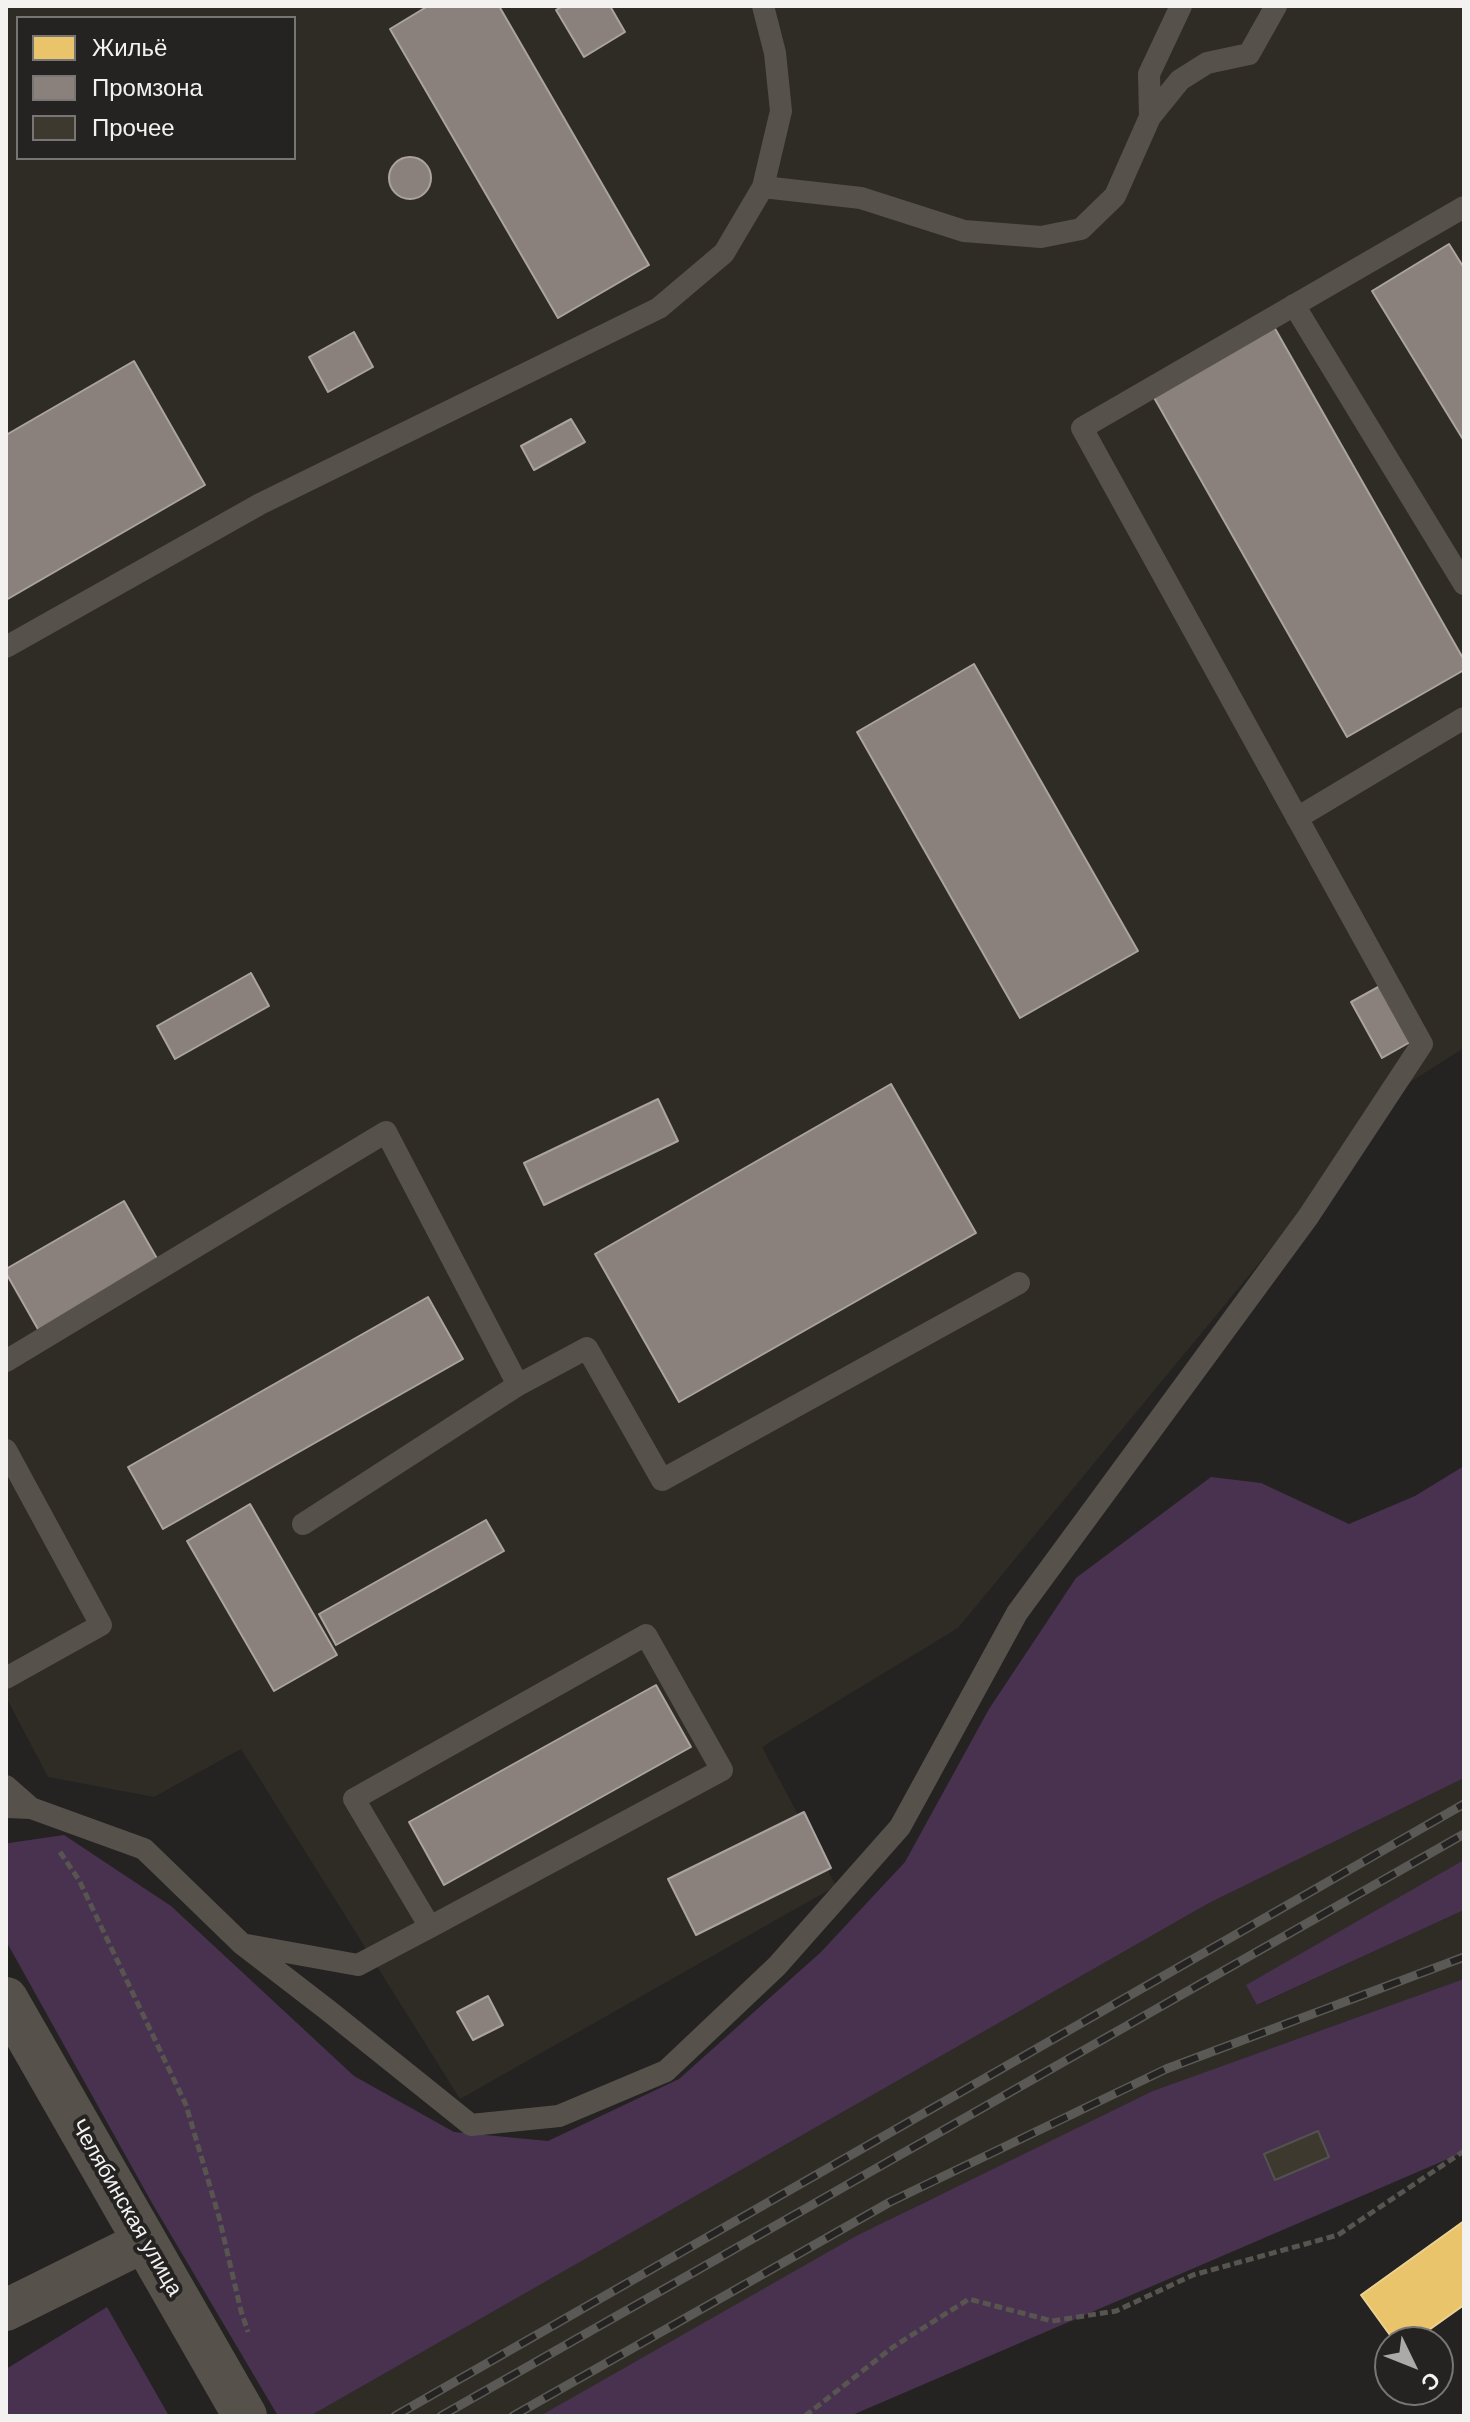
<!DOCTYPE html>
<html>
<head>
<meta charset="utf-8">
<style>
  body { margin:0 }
  #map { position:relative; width:1470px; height:2422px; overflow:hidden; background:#242322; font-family:Arial,sans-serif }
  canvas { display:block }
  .frame { position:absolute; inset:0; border:8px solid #f3f2f1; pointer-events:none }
  .legend { position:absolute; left:16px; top:16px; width:280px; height:144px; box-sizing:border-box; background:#252321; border:2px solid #777674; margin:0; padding:10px 14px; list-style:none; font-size:24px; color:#f3f2f1 }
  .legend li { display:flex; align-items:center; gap:16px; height:40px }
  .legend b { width:40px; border:2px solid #777674 }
  .north { position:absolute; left:1374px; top:2326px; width:80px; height:80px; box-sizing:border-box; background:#252321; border:2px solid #777674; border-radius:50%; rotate:133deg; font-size:22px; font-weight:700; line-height:32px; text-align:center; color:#f3f2f1 }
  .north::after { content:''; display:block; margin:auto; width:28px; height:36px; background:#abaaa9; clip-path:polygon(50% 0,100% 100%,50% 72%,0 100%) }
</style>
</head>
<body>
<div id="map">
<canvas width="1470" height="2422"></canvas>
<div class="frame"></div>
<ul class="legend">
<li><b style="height:22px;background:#e9c46a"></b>Жильё</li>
<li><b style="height:22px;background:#8a817c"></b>Промзона</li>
<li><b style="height:22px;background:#3d392f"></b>Прочее</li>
</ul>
<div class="north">С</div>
</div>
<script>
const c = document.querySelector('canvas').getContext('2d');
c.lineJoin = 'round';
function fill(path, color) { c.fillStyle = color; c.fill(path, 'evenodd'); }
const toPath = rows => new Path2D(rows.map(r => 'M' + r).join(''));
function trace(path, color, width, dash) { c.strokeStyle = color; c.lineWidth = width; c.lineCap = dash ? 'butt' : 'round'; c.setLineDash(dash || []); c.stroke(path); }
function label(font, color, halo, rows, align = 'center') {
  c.font = font + ' Arial,sans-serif'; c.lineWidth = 8; c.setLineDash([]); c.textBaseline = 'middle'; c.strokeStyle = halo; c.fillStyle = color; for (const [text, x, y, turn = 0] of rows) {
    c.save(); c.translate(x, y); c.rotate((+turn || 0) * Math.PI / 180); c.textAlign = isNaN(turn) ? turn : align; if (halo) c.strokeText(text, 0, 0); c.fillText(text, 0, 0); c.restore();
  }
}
fill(toPath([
  [6,6,1464,6,1464,1048,1407,1084,958,1628,762,1747,836,1886,460,2099,241,1749,154,1797,48,1777,6,1697],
  [18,18,294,18,294,158,18,158],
  [1464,1778,1464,1861,1247,1985,1258,2005,1464,1910,1464,1986,1249,2061,924,2202,544,2416,310,2416,1209,1903]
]), '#2f2c25');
fill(toPath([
  [1464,1466,1464,1778,1209,1903,310,2416,278,2416,152,2203,6,1941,6,1845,9,1843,64,1835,171,1906,354,2076,454,2132,548,2141,679,2079,821,1952,905,1862,989,1709,1076,1578,1211,1477,1261,1483,1349,1524,1415,1496],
  [1464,1860,1464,1910,1257,2005,1246,1985],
  [1464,1979,1464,2152,850,2416,540,2416,858,2235,1153,2091],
  [107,2307,169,2416,6,2416,6,2369]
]), '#483250');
const homes = toPath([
  [1464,2221,1464,2305,1412,2342,1395,2342,1361,2295,1464,2221]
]);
fill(homes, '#e9c46a');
trace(homes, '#ecd292', 2);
const industry = toPath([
  [428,6,499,6,649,265,558,318,390,29,428,6],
  [563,6,610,6,625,32,584,57,556,10,563,6],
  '389 178a21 21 0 1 1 42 0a21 21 0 1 1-42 0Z',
  [1449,244,1464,268,1464,441,1372,291,1449,244],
  [1269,318,1464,660,1464,670,1347,737,1148,387,1269,318],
  [354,332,373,367,328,392,309,357,354,332],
  [134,361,205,485,6,600,6,435,134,361],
  [571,419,585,442,534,470,521,446,571,419],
  [974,664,1138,951,1020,1018,857,732,974,664],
  [251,973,269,1006,175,1059,157,1026,251,973],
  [1380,986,1412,1041,1382,1058,1351,1002,1380,986],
  [891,1084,976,1233,679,1402,595,1254,891,1084],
  [658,1099,678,1141,544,1205,524,1163,658,1099],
  [124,1201,159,1262,39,1331,6,1273,6,1269,124,1201],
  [428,1297,463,1359,163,1529,128,1467,428,1297],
  [250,1504,337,1655,274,1691,187,1541,250,1504],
  [486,1520,504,1551,336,1645,319,1614,486,1520],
  [656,1685,691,1747,444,1885,409,1822,656,1685],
  [804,1812,831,1868,696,1935,668,1879,804,1812],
  [488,1996,503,2025,473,2040,457,2012,488,1996]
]);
fill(industry, '#8a817c');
trace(industry, '#aaa39f', 2);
const building = toPath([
  [1318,2131,1329,2157,1275,2180,1264,2154,1318,2131]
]);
fill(building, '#3d392f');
trace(building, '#535251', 2);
trace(toPath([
  [60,1852,79,1880,186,2105,219,2217,241,2311,248,2332],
  [805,2416,893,2347,969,2299,1052,2321,1116,2311,1193,2275,1338,2235,1464,2151]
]), '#585550', 5, [8, 4]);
trace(toPath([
  [763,6,775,53,781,111,763,187],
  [1150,117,1180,80,1207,63,1249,54,1276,6],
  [1294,305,1464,584],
  [6,647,260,504,659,308,724,253,763,187,861,198,964,231,1041,237,1081,229,1115,196,1150,117,1149,74,1181,6],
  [1297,818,1464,718],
  [6,1361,386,1132,518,1385,303,1524],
  [518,1385,587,1348,662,1480,1019,1283],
  [6,1450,101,1625,6,1678],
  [6,1786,31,1808],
  [6,1807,31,1808,144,1849,242,1944,329,2011,471,2125,559,2116,666,2071,777,1966,900,1827,1017,1613,1308,1217,1422,1044,1082,428,1464,207],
  [247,1945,358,1965,430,1927,722,1770,646,1635,354,1799,430,1927]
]), '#56524b', 22);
trace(toPath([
  [6,2310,145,2241]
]), '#56524b', 42);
trace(toPath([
  [6,1999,245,2416]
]), '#56524b', 44);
const rail = toPath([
  [395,2416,1464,1804],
  [441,2416,1464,1834],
  [513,2416,890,2202,1166,2069,1464,1957]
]);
trace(rail, '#5b5955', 9);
trace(rail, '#252321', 6, [18]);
label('22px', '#f3f2f1', '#252321', [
  ["Челябинская улица",126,2208,60]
]);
</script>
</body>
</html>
